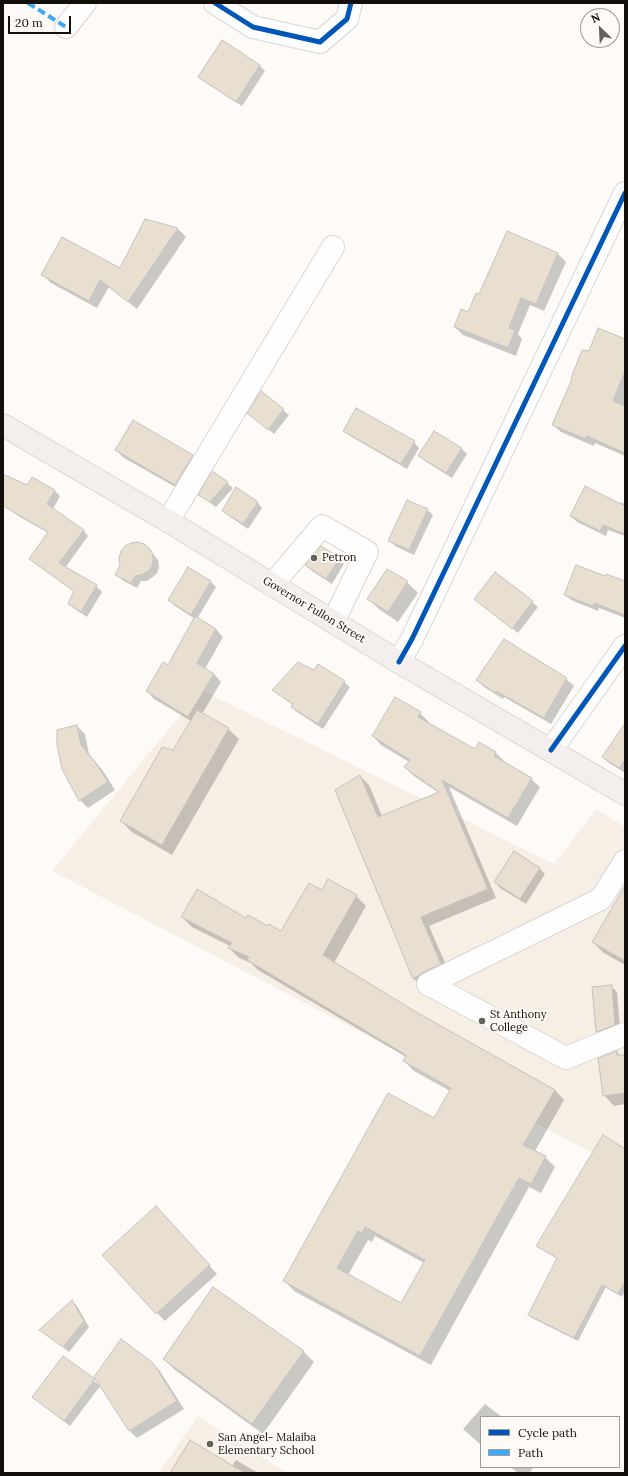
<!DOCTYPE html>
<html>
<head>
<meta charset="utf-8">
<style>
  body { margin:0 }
  #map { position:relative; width:628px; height:1476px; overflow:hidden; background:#fdfaf7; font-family:Lora,serif }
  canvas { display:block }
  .frame { position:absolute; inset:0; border:4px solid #120e0a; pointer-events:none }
  .legend { position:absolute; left:480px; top:1416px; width:140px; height:52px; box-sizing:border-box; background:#fffaf5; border:1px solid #a09c97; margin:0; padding:5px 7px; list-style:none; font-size:12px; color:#120e0a }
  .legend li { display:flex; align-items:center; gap:8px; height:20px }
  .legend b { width:20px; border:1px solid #a09c97 }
  .north { position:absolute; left:580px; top:8px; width:40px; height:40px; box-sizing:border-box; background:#fffaf5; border:1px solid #a09c97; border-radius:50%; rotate:336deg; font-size:11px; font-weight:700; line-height:16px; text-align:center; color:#120e0a }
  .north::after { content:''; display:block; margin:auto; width:14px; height:18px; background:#64615d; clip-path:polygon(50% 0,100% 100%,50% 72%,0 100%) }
  .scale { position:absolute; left:8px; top:16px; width:63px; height:18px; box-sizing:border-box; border:2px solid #120e0a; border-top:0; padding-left:5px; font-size:12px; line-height:14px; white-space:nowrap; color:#120e0a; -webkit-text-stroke:3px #fffaf5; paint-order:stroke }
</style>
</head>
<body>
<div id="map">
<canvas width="628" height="1476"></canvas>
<div class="frame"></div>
<ul class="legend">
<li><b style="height:5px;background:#0057b8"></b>Cycle path</li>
<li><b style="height:5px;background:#3fa9f5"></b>Path</li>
</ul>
<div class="north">N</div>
<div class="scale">20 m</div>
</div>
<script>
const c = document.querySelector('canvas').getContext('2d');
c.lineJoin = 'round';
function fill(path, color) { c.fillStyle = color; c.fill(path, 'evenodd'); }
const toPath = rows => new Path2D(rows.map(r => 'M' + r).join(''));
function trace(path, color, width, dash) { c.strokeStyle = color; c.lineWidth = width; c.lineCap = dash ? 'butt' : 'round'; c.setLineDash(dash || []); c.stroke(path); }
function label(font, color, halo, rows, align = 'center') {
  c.font = font + ' Lora,serif'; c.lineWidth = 4; c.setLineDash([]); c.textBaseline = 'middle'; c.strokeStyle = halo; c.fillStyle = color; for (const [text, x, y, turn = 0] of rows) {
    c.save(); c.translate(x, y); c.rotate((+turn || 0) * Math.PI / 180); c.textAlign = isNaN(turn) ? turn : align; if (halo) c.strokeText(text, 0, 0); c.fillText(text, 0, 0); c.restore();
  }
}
fill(toPath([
  [201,690,554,864,596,809,625,827,625,1170,52,871],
  [198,1416,287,1473,159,1473]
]), '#f7efe6');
fill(toPath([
  [223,42,260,66,265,71,242,106,205,82,199,77],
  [146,220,178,229,186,237,137,309,109,287,97,308,51,283,43,275,121,269],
  [508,232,558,254,566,262,544,311,530,305,518,334,522,339,516,356,463,335,455,327,469,313,479,295],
  [625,340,625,456,595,443,594,446,561,432,553,425,590,352],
  [261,393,289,415,274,434,249,413],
  [133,421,193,456,201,464,184,492,124,458,116,450],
  [344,431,414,442,419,448,407,469,350,436],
  [434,432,462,449,467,454,452,478,425,461,420,456],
  [3,475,27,486,55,491,60,496,53,509,83,530,88,536,65,568,96,586,102,592,87,617,75,609,69,603,75,592,36,564,30,559,49,533,18,516,13,511,3,497],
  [227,483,233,488,216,507,200,495],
  [257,502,262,508,248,529,229,516,223,511],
  [621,502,625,504,625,536,608,530,606,536,577,522,571,516,620,505],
  [427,510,433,515,414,555,395,546,390,540],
  [149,549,158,560,159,567,157,573,153,577,147,581,141,581,137,588,122,580,117,574],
  [339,559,344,564,332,584,312,571,306,565],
  [189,568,211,582,216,587,197,619,216,629,223,637,205,669,214,674,221,682,202,714,228,729,239,739,172,855,132,832,121,821,174,751,191,721,154,699,147,691,169,666,195,619,175,606,169,600],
  [495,573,538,607,518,633,475,599],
  [605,578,625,582,625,618,599,608,598,611,571,600,566,595],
  [407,582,418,593,398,622,379,609,368,599],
  [319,666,344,682,350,687,323,729,297,712,292,707,293,705,279,695,274,690,315,672],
  [566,679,574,686,551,724,504,697,503,699,484,687,477,680],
  [420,713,429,722,428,723,476,751,495,752,504,761,503,762,531,779,540,787,517,826,449,787,496,898,429,926,449,972,423,987,414,979,337,790,360,776,369,785,382,816,439,793,414,776,405,767,409,762,381,745,373,736],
  [77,726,85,734,89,754,103,771,115,790,88,808,80,800],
  [625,730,625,773,609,763,603,757],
  [514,853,540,869,545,874,526,904,500,888,495,882],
  [322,892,356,896,366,906,334,963,416,1013,555,1090,564,1100,535,1151,545,1157,555,1167,541,1193,529,1187,431,1365,294,1291,285,1281,435,1119,450,1091,414,1071,404,1061,406,1057,258,970,251,963,239,958,229,948,230,946,192,927,182,917,247,919,281,932],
  [375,1236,424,1263,401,1304,348,1275,368,1240,372,1242],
  [625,904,625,965,604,953,593,942],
  [611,986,617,992,620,1030,602,1037,597,1032,593,988],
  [617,1052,621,1056,625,1056,625,1104,614,1106,604,1095],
  [625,1150,625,1291,622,1297,606,1287,578,1341,532,1318,529,1315,558,1259,538,1246],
  [164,1216,217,1274,165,1321,157,1313],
  [72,1301,77,1306,89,1327,69,1352,41,1330],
  [303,1351,314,1362,263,1434,175,1370,164,1359],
  [63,1357,99,1385,153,1364,160,1371,184,1409,137,1438,130,1431,101,1385,70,1426,33,1397],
  [485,1404,502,1417,481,1417,481,1445,463,1429],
  [236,1460,258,1473,172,1473,232,1466],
  [510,1467,534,1467,529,1473,518,1473]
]), '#0003');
const building = toPath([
  [222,40,260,65,236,102,198,77,222,40],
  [145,219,178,228,128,302,100,280,89,301,41,275,62,237,120,268,145,219],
  [507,231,558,253,536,304,521,298,509,328,515,330,508,348,454,327,461,309,468,312,476,293,479,294,507,231],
  [598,328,625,339,625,371,613,401,625,406,625,453,587,436,586,439,552,425,572,379,571,378,582,350,589,351,598,328],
  [261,391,284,409,268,430,247,413,261,391],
  [356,408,415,441,401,464,343,431,356,408],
  [133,420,193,455,175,485,115,450,133,420],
  [434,431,462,448,446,473,418,456,434,431],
  [212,471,228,482,210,502,198,495,212,471],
  [3,474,27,485,32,477,55,490,47,504,84,530,59,563,97,585,81,612,68,604,74,591,29,559,48,532,3,506,3,474],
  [585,486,625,506,625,534,603,525,600,531,570,516,585,486],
  [236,487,258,502,243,524,222,511,236,487],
  [407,500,428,509,409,550,388,541,407,500],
  [138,542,144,544,149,548,153,554,153,561,152,567,147,572,141,575,135,576,131,583,115,575,120,565,119,558,121,551,125,546,131,543,138,542],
  [321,546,340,558,326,579,305,565,321,546],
  [576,565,605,576,606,574,625,581,625,615,594,603,593,606,564,595,576,565],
  [188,567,211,581,191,615,168,600,188,567],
  [387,569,408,581,388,612,367,599,387,569],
  [495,572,533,601,512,629,474,599,495,572],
  [195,616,216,629,197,663,214,674,188,717,146,691,163,662,168,665,195,616],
  [504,639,567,678,544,718,496,691,495,693,476,680,504,639],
  [298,662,314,670,318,664,345,681,318,724,291,707,293,704,272,690,298,662],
  [395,697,421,712,418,717,475,749,479,742,496,752,494,756,532,778,508,818,442,780,488,889,421,917,441,964,422,973,413,979,335,790,360,775,378,817,439,792,404,767,410,760,372,736,395,697],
  [197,710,229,728,162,845,120,821,162,747,173,750,197,710],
  [625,723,625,760,619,768,602,757,625,723],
  [77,725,81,745,95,762,108,782,79,801,62,769,57,745,57,730,77,725],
  [514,851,540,868,520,899,494,882,514,851],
  [328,879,357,895,323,955,416,1012,555,1090,523,1145,546,1156,531,1184,519,1178,420,1356,283,1281,388,1093,434,1118,451,1088,403,1061,406,1055,247,960,249,957,228,948,232,943,181,917,197,889,246,918,248,915,268,926,269,924,281,931,309,883,322,890,328,879],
  [365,1227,425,1260,401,1303,337,1268,358,1231,362,1233,365,1227],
  [625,886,625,961,592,942,625,886],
  [612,985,615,1025,596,1032,592,987,612,985],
  [617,1051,617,1055,625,1055,625,1093,603,1096,598,1058,617,1051],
  [603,1135,625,1149,625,1282,618,1294,602,1285,574,1338,528,1315,557,1258,536,1246,603,1135],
  [156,1206,210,1265,156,1314,102,1255,156,1206],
  [213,1287,304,1351,252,1424,163,1359,213,1287],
  [72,1300,84,1321,63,1347,39,1330,72,1300],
  [121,1339,153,1363,177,1401,129,1431,94,1377,121,1339],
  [63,1356,95,1379,64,1421,32,1397,63,1356],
  [190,1440,245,1473,170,1473,190,1440]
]);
fill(building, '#e8dfd1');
trace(building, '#c5c2be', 1);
const minor = toPath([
  [215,3,253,27,320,42,347,19,351,3],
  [66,27,85,3],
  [168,521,333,247],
  [272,585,322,526,367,552,333,622],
  [399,662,412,639,625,193],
  [551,750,625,646],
  [625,861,601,899,428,984,566,1058,625,1034]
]);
const major = toPath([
  [3,425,168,521,399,662,625,794]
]);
trace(minor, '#dad7d3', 24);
trace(major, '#d8d7d4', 24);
trace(minor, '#fffefe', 22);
trace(major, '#f4efec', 22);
trace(toPath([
  [28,3,66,27]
]), '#3fa9f5', 4, [8, 4]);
trace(toPath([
  [215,3,253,27,320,42,347,19,351,3],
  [399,662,412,639,625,193],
  [551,750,625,646]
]), '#0057b8', 5);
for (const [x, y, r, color] of [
  [314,558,4,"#64615d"],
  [482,1021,4,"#64615d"],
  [210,1444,4,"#64615d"]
]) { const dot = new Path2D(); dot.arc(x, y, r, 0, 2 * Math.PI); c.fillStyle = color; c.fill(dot); trace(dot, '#fffaf5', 1.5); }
label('11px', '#120e0a', '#fffaf5', [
  ["Petron",322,558],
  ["St Anthony",490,1015],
  ["College",490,1028],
  ["San Angel- Malaiba",218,1438],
  ["Elementary School",218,1451]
], 'left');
label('11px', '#120e0a', '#fffaf5', [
  ["Governor Fullon Street",314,610,31]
]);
</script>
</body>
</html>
